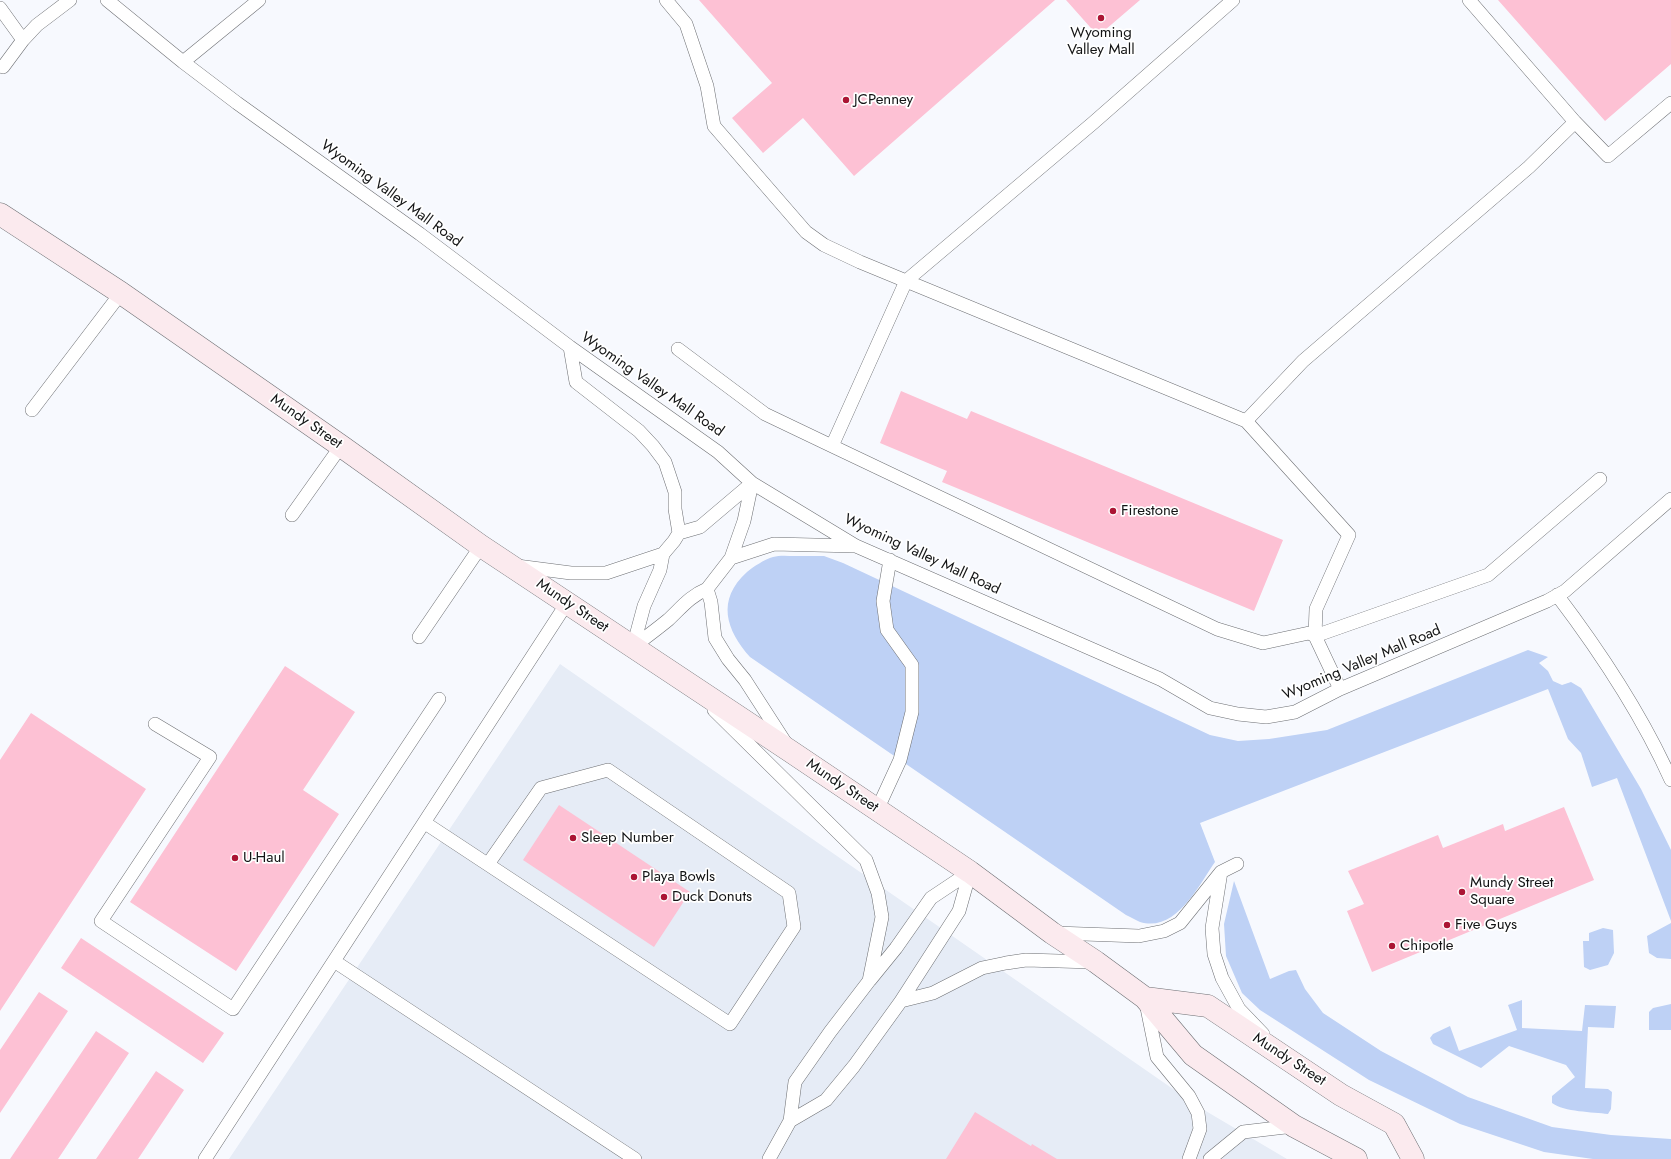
<!DOCTYPE html>
<style>
body{margin:0}
canvas{display:block;background:#f7f9fe}
</style>
<canvas width="1671" height="1159"></canvas>
<script>
const context = document.querySelector('canvas').getContext('2d');
context.lineJoin = 'round';
function fillPath(path, color) {
  context.fillStyle = color;
  context.fill(path, 'evenodd');
}
function stroke(path, color, width, dash) {
  context.strokeStyle = color;
  context.lineWidth = width;
  context.lineCap = dash ? 'butt' : 'round';
  context.setLineDash(dash || []);
  context.stroke(path);
}
function label(font, color, halo, rows, align = 'center') {
  context.font = font + ' Jost,sans-serif';
  context.lineWidth = 3.5;
  context.setLineDash([]);
  context.textBaseline = 'middle';
  context.strokeStyle = halo;
  context.fillStyle = color;
  for (const [text, x, y, turn = 0] of rows) {
    context.save();
    context.translate(x, y);
    context.rotate((+turn || 0) * Math.PI / 180);
    context.textAlign = isNaN(turn) ? turn : align;
    if (halo) context.strokeText(text, 0, 0);
    context.fillText(text, 0, 0);
    context.restore();
  }
}
fillPath(new Path2D(`
 M560,664L1199,1107L1287,1159H229Z`), '#e6ecf6');
fillPath(new Path2D(`
 M795,556H824L843,563L1210,735L1238,741L1269,739L1327,730L1528,650L1548,657L1539,663L1548,671L1553,681L1562,685L1571,682L1581,688L1641,789L1671,850V921L1617,778L1592,787L1581,753L1568,739L1548,689L1200,823L1215,862C1199,885 1176,933 1140,922C1135,920 1131,917 1126,915L750,657C726,630 716,600 747,572C753,567 765,559 773,557C780,555 788,556 795,556Z
 M1234,881L1270,979L1289,971L1296,970L1305,989L1323,1013L1381,1051L1468,1097L1552,1127L1611,1135L1671,1139V1159H1593L1544,1152L1460,1124L1369,1080L1260,1010L1242,993L1226,956L1224,924Z
 M1671,923V959L1657,958L1649,953L1647,936Z
 M1603,928L1613,930L1614,953L1608,965L1590,970L1584,967L1583,941H1589V933Z
 M1522,1000V1028L1582,1031L1585,1005L1616,1006L1614,1028L1588,1027L1585,1088L1608,1089L1612,1092L1611,1109L1608,1114C1593,1112 1564,1112 1552,1103V1096L1575,1077L1566,1065L1509,1046L1481,1068L1433,1044L1430,1038L1433,1034L1450,1026L1459,1051L1517,1030L1508,1005Z
 M1671,1004V1030H1649V1012L1653,1008Z`), '#bed1f5');
fillPath(new Path2D(`
 M699,0H1055L854,176L803,118L763,153L732,118L772,83Z
 M1066,0H1140L1098,36Z
 M1498,0H1671V64L1605,121Z
 M901,391L967,419L971,411L1283,540L1254,611L942,482L947,471L880,443Z
 M285,666L355,712L303,790L339,814L236,971L130,902Z
 M31,713L146,789L0,1011V760Z
 M559,805L690,892L654,947L523,860Z
 M1564,807L1594,880L1372,972L1347,911L1364,904L1348,871L1438,835L1443,848L1503,824L1505,831Z
 M81,938L224,1033L203,1063L61,968Z
 M39,992L68,1011L0,1113V1050Z
 M96,1031L129,1053L58,1159H10Z
 M156,1071L184,1090L138,1159H96Z
 M975,1112L1031,1146L1032,1144L1057,1159H946Z`), '#fdc1d4');
const service = new Path2D(`
 M107,0L183,62L237,103L420,234L570,347L718,452L752,483L856,546L1160,679L1210,708L1238,714L1266,717L1295,712L1340,689L1547,601L1565,591L1671,499
 M666,0L686,24L707,86L714,126L806,232L824,245L860,262L1246,421L1349,535L1316,609L1315,636L1340,689
 M1233,0L1093,123L906,281L832,446L1217,629L1263,643L1309,633L1315,636L1488,575L1600,479
 M0,8L23,40L3,67
 M23,40L37,25L70,0
 M183,62L259,0
 M1575,122L1608,156L1671,103
 M678,349L765,414L832,446
 M32,410L121,293
 M1246,421L1303,361L1529,167L1575,122L1469,0
 M292,515L341,446
 M679,533L700,527L752,483
 M731,558L744,521L752,483
 M517,566L571,573H606L663,554L674,541L679,533L675,509V492L665,462L653,446L639,431L576,382L570,347
 M1557,595C1601,653 1641,713 1671,780
 M419,637L481,546
 M633,647L644,606L660,570L663,554
 M633,647C645,638 657,629 668,620C681,608 690,596 707,589
 M714,710L866,860L878,893L882,917L869,981L830,1032L795,1082L790,1121L769,1159
 M155,724L210,757L101,921L233,1009L439,699
 M785,742L745,680L728,659L715,638L711,602L707,589L731,558L774,544L855,546
 M877,810L900,760L912,712V665L887,630L883,601L890,560
 M425,823L730,1024L794,927L789,893L608,770L541,788L488,864
 M1221,872L1212,928L1214,954L1222,978L1239,1009L1263,1034
 M1056,933L1139,936L1164,931L1180,923L1221,872L1237,864
 M334,961L635,1159
 M870,980L896,948L931,898L970,872
 M901,1001L959,911L970,872
 M1146,1003L1157,1057L1189,1096L1198,1113L1200,1129L1189,1159
 M790,1121L826,1100L854,1066L901,1001L933,993L982,968L1006,963L1026,960L1092,962
 M205,1159L567,603
 M1210,1159L1243,1132L1294,1126`);
const secondary = new Path2D(`
 M0,214L121,293L341,446L481,546L790,751L970,872L1052,933L1096,962L1145,998L1193,1055L1294,1126L1356,1159
 M1145,998L1208,1006L1341,1095L1394,1124L1413,1159`);
stroke(service, '#6d6f73', 14);
stroke(secondary, '#6d6f73', 23);
stroke(service, '#fff', 13);
stroke(secondary, '#fbeaee', 22);
for (const [x, y, r, color] of [
 [1101,18,4,"#ab1534"],
 [846,100,4,"#ab1534"],
 [1113,511,4,"#ab1534"],
 [573,838,4,"#ab1534"],
 [235,858,4,"#ab1534"],
 [634,877,4,"#ab1534"],
 [1462,892,4,"#ab1534"],
 [664,897,4,"#ab1534"],
 [1447,925,4,"#ab1534"],
 [1392,946,4,"#ab1534"]
]) {
  const dot = new Path2D();
  dot.arc(x, y, r, 0, 2 * Math.PI);
  context.fillStyle = color;
  context.fill(dot);
  stroke(dot, '#fff', 1.5);
}
label('15px', '#131415', '#fff', [
 ["Wyoming",1101,33,"center"],
 ["Valley Mall",1101,50,"center"],
 ["JCPenney",854,100],
 ["Firestone",1121,511],
 ["Sleep Number",581,838],
 ["U-Haul",243,858],
 ["Playa Bowls",642,877],
 ["Mundy Street",1470,883],
 ["Square",1470,900],
 ["Duck Donuts",672,897],
 ["Five Guys",1455,925],
 ["Chipotle",1400,946]
], 'left');
label('15px', '#131415', '#fff', [
 ["Wyoming Valley Mall Road",391,194,36],
 ["Wyoming Valley Mall Road",652,385,35],
 ["Mundy Street",306,422,35],
 ["Wyoming Valley Mall Road",922,555,25],
 ["Mundy Street",572,606,34],
 ["Wyoming Valley Mall Road",1362,663,-23],
 ["Mundy Street",842,786,34],
 ["Mundy Street",1289,1060,33]
]);
</script>
